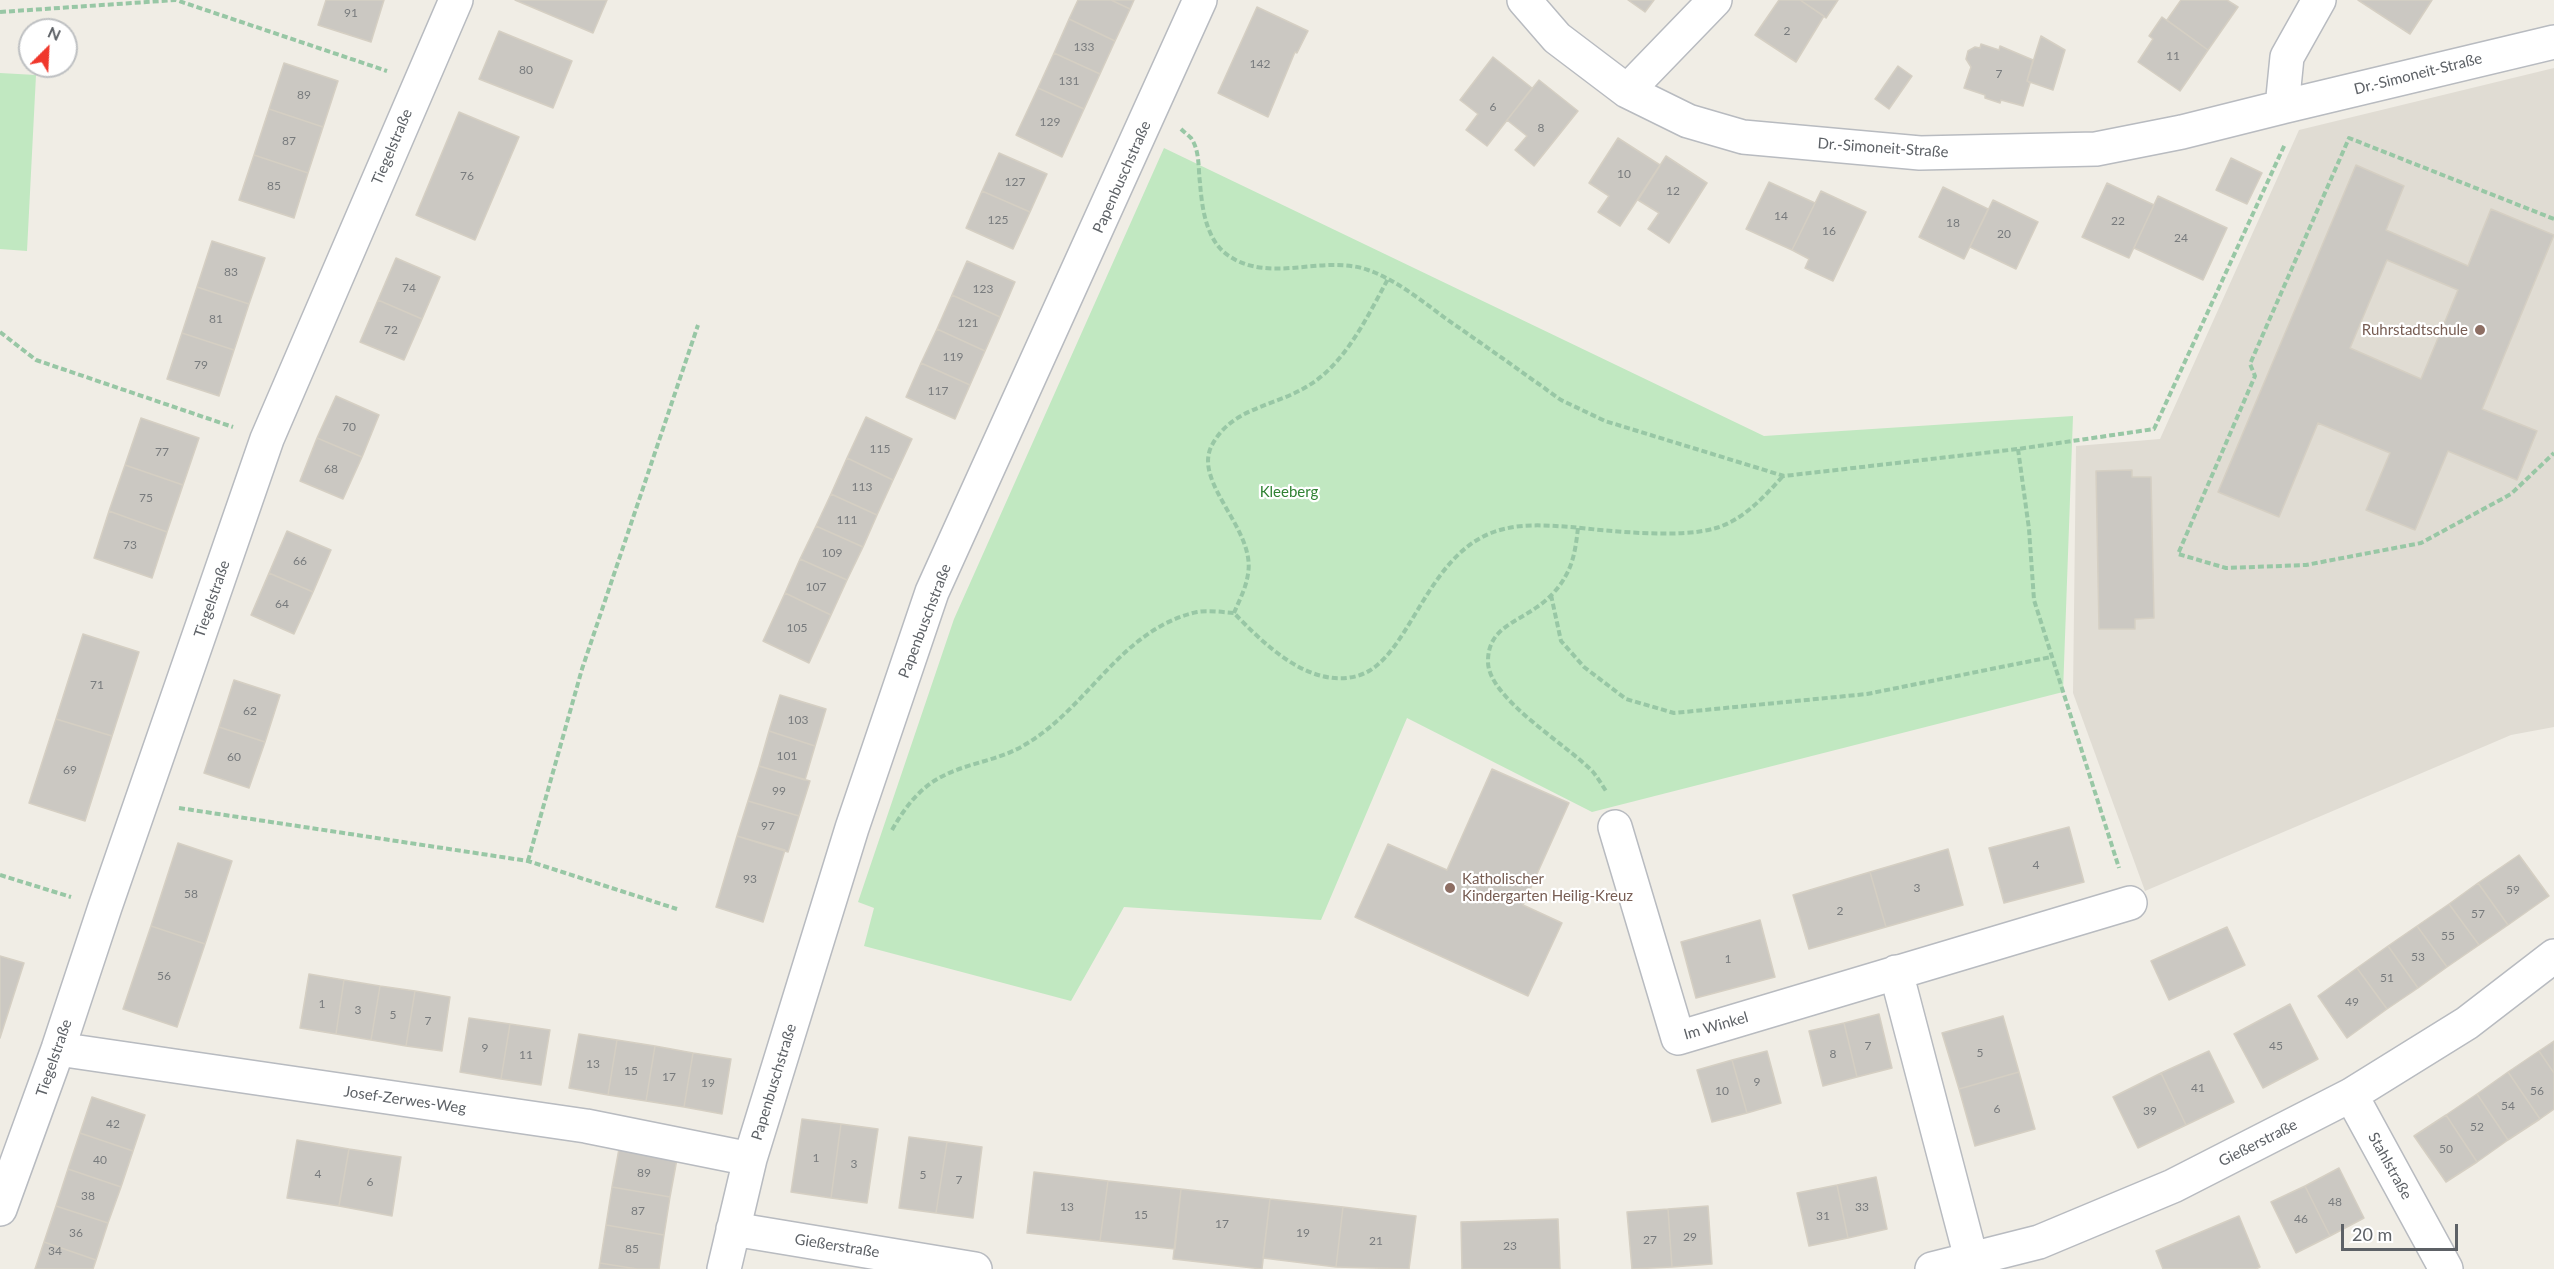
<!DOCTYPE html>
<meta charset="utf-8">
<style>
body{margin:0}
#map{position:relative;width:2554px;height:1269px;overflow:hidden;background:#f0ede5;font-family:Lato,sans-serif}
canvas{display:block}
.north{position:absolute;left:18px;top:18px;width:60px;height:60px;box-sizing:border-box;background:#fff;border:2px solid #bec0c2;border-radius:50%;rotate:24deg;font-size:16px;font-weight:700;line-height:24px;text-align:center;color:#5d6166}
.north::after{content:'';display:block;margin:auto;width:21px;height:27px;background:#f0372b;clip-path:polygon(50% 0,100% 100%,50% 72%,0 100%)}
.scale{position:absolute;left:2341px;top:1224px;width:117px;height:27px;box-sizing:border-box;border:3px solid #5d6166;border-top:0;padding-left:8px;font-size:18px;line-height:21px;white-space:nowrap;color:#5d6166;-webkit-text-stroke:4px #fff;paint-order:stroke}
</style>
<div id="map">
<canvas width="2554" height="1269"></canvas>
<div class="north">N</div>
<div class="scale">20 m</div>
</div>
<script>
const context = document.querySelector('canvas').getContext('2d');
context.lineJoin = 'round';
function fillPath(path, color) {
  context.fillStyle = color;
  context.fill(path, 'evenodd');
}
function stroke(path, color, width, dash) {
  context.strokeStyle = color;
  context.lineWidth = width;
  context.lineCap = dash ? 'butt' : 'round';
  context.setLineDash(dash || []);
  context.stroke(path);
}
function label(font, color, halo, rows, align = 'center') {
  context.font = font + ' Lato,sans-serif';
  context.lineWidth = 4.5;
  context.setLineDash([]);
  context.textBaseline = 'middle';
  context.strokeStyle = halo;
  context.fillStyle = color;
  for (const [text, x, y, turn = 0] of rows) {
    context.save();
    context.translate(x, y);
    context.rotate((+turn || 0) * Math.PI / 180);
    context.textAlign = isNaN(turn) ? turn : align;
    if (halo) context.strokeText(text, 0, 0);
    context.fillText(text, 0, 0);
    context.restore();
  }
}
fillPath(new Path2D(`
 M2554,68V727L2511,735L2145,891L2073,693L2076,446L2160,439L2299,130Z`), '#e0dcd3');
fillPath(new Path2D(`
 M0,73L36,75L27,251L0,249Z
 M1164,148L1764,436L2073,416L2063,692L1592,812L1407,718L1321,920L1124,907L1071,1001L864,946L874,908L858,902L954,619Z`), '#c1e8c1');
const building = new Path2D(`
 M326,0H384L371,42L318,25Z
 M515,0H607L593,33Z
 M1078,0H1111L1130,9L1115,41L1069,19Z
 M1111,0H1134L1130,9Z
 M1628,0H1654L1645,12Z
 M1779,0H1800L1824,16L1796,62L1755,35Z
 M1800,0H1838L1826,18Z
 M2181,0H2227L2238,7L2208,50L2167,20Z
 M2358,0H2432L2410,34Z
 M1257,7L1308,31L1297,53L1295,52L1268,117L1218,93Z
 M2162,17L2208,50L2180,91L2138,62L2153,39L2149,36Z
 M1069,19L1115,41L1100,74L1054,53Z
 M499,31L572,61L553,108L479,79Z
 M2041,36L2065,50L2053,90L2027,81Z
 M1981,44L1999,50L2000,46L2033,60L2027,81L2030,83L2023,106L2001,100L2000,103L1985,98V95L1964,88L1971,67L1966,59L1968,51L1975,47L1980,48Z
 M1054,53L1100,74L1084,109L1038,88Z
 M1493,57L1532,88L1487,146L1466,130L1478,114L1460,100Z
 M284,63L338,81L323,127L269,109Z
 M1898,66L1912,76L1889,109L1875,99Z
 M1539,80L1578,111L1534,166L1515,150L1527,136L1507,120Z
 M1038,88L1084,109L1062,157L1016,135Z
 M269,109L323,127L308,173L254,155Z
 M459,112L519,137L475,240L416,215Z
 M1618,138L1660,165L1620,226L1598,212L1609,196L1589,183Z
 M999,153L1047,174L1030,212L982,191Z
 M254,155L308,173L294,218L239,200Z
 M1666,156L1707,183L1669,243L1648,229L1659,213L1638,200Z
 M2231,158L2262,173L2247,204L2216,190Z
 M2356,165L2404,186L2386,230L2468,266L2491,209L2554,235L2482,409L2537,431L2517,480L2448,451L2415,530L2366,510L2390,453L2318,423L2279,517L2218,492ZM2387,260L2458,290L2421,379L2350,348Z
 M1769,182L1815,203L1792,250L1746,229Z
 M2107,183L2154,205L2129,258L2082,237Z
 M1943,187L1988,209L1964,259L1919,237Z
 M982,191L1030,212L1013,249L966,228Z
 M1821,191L1866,212L1833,281L1805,268L1809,259L1792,250Z
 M2158,196L2227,228L2203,280L2134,248Z
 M1993,200L2038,222L2016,269L1970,247Z
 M212,241L265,258L249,304L197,287Z
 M396,258L440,277L422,319L378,300Z
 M967,261L1015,282L1000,317L952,295Z
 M197,287L249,304L234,350L182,333Z
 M952,295L1000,317L985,351L937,329Z
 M378,300L422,319L404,360L360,342Z
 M937,329L985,351L970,385L921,363Z
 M182,333L234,350L219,396L167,379Z
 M921,363L970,385L955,419L906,397Z
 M336,396L379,415L362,457L317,438Z
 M866,417L912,439L893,480L847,458Z
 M141,418L199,438L183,485L125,465Z
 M317,438L362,457L343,499L300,481Z
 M847,458L893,480L877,515L831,494Z
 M125,465L183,485L167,532L109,511Z
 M2132,470V477H2151L2154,618L2135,619V629H2099L2096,471Z
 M831,494L877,515L863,547L816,526Z
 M109,511L167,532L152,578L94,558Z
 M816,526L863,547L847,580L800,559Z
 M287,531L331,550L313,592L269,573Z
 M800,559L847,580L831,615L785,593Z
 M269,573L313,592L294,634L251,615Z
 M785,593L831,615L809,663L763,641Z
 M83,634L139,652L112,736L56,719Z
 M234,680L280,695L265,742L219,727Z
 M780,695L826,709L815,746L769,731Z
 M56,719L112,736L85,821L29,803Z
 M219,727L265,742L249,788L204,773Z
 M769,731L815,746L805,780L759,766Z
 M759,766L810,781L799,816L748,801Z
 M1492,769L1569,803L1523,905L1562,923L1528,996L1355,917L1388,844L1447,870Z
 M748,801L799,816L788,852L737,836Z
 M2069,827L2084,882L2004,903L1989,848Z
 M737,836L785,850L763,922L716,907Z
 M178,843L232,861L205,944L151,926Z
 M1948,849L1963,905L1886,927L1870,872Z
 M2519,855L2549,896L2508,925L2478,883Z
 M1870,872L1886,927L1809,949L1793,895Z
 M2478,883L2508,925L2479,945L2449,904Z
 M2449,904L2479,945L2447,967L2417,926Z
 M1760,920L1775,977L1696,998L1681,942Z
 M151,926L205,944L177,1027L123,1009Z
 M2417,926L2447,967L2418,988L2388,946Z
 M2227,927L2245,965L2169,1000L2151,961Z
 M2388,946L2418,988L2387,1009L2357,968Z
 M0,956L24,963L0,1038Z
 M2357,968L2387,1009L2347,1038L2318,996Z
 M309,974L344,980L336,1034L300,1028Z
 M344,980L380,986L371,1040L336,1034Z
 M380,986L415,991L406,1046L371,1040Z
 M415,991L450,997L442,1051L406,1046Z
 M2290,1004L2318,1059L2263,1088L2234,1034Z
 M1879,1014L1892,1068L1857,1077L1844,1023Z
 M2003,1016L2019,1072L1959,1089L1942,1033Z
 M469,1018L510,1024L501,1079L460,1072Z
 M1844,1023L1857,1077L1823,1086L1809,1031Z
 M510,1024L550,1030L541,1085L501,1079Z
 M579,1034L617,1040L608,1095L569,1088Z
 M617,1040L655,1046L646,1101L608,1095Z
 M2554,1041V1073L2539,1051Z
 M655,1046L693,1053L684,1107L646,1101Z
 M1767,1051L1781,1103L1747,1113L1732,1060Z
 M2209,1051L2234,1102L2186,1125L2161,1073Z
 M2539,1051L2554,1073V1109L2540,1119L2508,1072Z
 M693,1053L731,1059L722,1114L684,1107Z
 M1732,1060L1747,1113L1712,1122L1697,1070Z
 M2019,1072L2035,1129L1975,1146L1959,1089Z
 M2508,1072L2540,1119L2508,1140L2477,1094Z
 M2161,1073L2186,1125L2138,1148L2113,1097Z
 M2477,1094L2508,1140L2477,1162L2446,1115Z
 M92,1097L145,1115L133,1151L80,1133Z
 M2446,1115L2477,1162L2446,1182L2414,1136Z
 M802,1119L841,1124L831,1198L791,1192Z
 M841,1124L878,1129L867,1203L831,1198Z
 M80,1133L133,1151L121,1187L68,1169Z
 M909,1137L947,1142L936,1213L899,1208Z
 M297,1140L349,1149L339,1206L287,1198Z
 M947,1142L982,1147L973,1218L936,1213Z
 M349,1149L401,1157L392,1216L339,1206Z
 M619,1149L677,1159L670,1197L612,1187Z
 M2339,1168L2364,1218L2330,1236L2305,1186Z
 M68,1169L121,1187L108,1223L56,1206Z
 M1034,1172L1108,1181L1100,1241L1027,1233Z
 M1876,1177L1887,1229L1848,1238L1837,1185Z
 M1108,1181L1181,1189L1175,1249L1100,1241Z
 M1837,1185L1848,1238L1809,1246L1797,1193Z
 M2305,1186L2330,1236L2296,1253L2271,1202Z
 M612,1187L670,1197L664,1235L606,1225Z
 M1181,1189L1270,1199L1262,1269L1173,1259Z
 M1270,1199L1343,1207L1336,1267L1263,1258Z
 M56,1206L108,1223L96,1260L44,1242Z
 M1708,1206L1712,1264L1672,1267L1668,1209Z
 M1343,1207L1416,1216L1409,1269L1336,1267Z
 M1668,1209L1672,1267L1632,1269L1627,1212Z
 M2239,1216L2260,1267L2256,1269H2163L2156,1251Z
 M1558,1219L1560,1269H1462L1461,1222Z
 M606,1225L664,1235L659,1269H637L600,1263Z
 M44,1242L96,1260L93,1269H35Z
 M600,1263L637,1269H599Z`);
fillPath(building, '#cbc8c2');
stroke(building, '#d5cfc3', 1.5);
const minor = new Path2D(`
 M1524,0L1557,38L1627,91L1688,121L1743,137L1920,153L2096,149L2182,132L2282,107L2287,57L2319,0
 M1627,91L1715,0
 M2282,107L2554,42
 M1615,827L1678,1038L2130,903
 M1896,972L1971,1258
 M58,1049L586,1126L750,1159
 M2351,1095L2446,1269
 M0,1209L58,1049L105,907L267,439L456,0
 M733,1229L975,1269
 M724,1269L750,1159L852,828L932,592L1200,0
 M1932,1269L2039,1242L2173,1186L2351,1095L2467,1023L2554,956`);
stroke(minor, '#b8bbc0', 36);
stroke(new Path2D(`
 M0,12L176,0L387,71
 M1181,129C1184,132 1188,135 1191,138C1200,151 1198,168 1200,183C1202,208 1206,241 1229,256C1271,284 1323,254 1368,270C1396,280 1421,300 1445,318C1484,345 1522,372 1561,400L1605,421L1784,476L2018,449L2154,429L2285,144
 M2554,219L2349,138L2250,364L2255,376L2178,554L2226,568L2306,565L2421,543L2511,494L2554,453
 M0,332L36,360L233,427
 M2018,449L2029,529L2034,600L2119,868
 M1578,528C1576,545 1574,562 1565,577C1559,588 1548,600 1537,607C1515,623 1488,629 1488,661C1487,698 1568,745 1593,772C1598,778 1602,785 1606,791
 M1551,595L1561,641L1584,667L1626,699L1674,713L1867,694L2051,657
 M1234,613C1239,601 1246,588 1248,574C1256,530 1194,484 1211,447C1230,408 1273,407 1306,387C1345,365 1367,317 1388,279
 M179,808L528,861L677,909
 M892,830C905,807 921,786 945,775C971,762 1001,760 1026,744C1089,707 1121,629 1197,612C1208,610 1222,612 1234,613C1264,644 1309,689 1357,676C1409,662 1423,560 1491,533C1517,523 1543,525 1571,527C1610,531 1680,539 1716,528C1743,520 1764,497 1783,476
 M528,861L582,669L698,325
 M0,875L71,897`), '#98c7a5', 4, [6, 3]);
stroke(minor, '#fff', 33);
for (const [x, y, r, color] of [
 [2480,330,6,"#8d6e63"],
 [1450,888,6,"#8d6e63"]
]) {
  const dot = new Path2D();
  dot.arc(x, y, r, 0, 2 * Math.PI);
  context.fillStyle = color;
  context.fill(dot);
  stroke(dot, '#fff', 2);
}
label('12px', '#787b7d', null, [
 ["91",351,13],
 ["2",1787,31],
 ["133",1084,47],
 ["11",2173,56],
 ["142",1260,64],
 ["80",526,70],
 ["7",1999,74],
 ["131",1069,81],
 ["89",304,95],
 ["6",1493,107],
 ["129",1050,122],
 ["8",1541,128],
 ["87",289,141],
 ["10",1624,174],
 ["76",467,176],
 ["127",1015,182],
 ["85",274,186],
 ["12",1673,191],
 ["14",1781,216],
 ["125",998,220],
 ["22",2118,221],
 ["18",1953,223],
 ["16",1829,231],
 ["20",2004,234],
 ["24",2181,238],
 ["83",231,272],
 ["74",409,288],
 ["123",983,289],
 ["81",216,319],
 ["121",968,323],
 ["72",391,330],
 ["119",953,357],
 ["79",201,365],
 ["117",938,391],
 ["70",349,427],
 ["115",880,449],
 ["77",162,452],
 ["68",331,469],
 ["113",862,487],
 ["75",146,498],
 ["111",847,520],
 ["73",130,545],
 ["109",832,553],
 ["66",300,561],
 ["107",816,587],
 ["64",282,604],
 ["105",797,628],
 ["71",97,685],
 ["62",250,711],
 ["103",798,720],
 ["101",787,756],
 ["60",234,757],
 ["69",70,770],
 ["99",779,791],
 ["97",768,826],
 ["4",2036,865],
 ["93",750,879],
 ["3",1917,888],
 ["59",2513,890],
 ["58",191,894],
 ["2",1840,911],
 ["57",2478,914],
 ["55",2448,936],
 ["53",2418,957],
 ["1",1728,959],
 ["56",164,976],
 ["51",2387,978],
 ["49",2352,1002],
 ["1",322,1004],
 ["3",358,1010],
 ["5",393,1015],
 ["7",428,1021],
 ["7",1868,1046],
 ["45",2276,1046],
 ["9",485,1048],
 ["5",1980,1053],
 ["8",1833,1054],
 ["11",526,1055],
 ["13",593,1064],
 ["15",631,1071],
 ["17",669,1077],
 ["9",1757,1082],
 ["19",708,1083],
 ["41",2198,1088],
 ["10",1722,1091],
 ["56",2537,1091],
 ["54",2508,1106],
 ["6",1997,1109],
 ["39",2150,1111],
 ["42",113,1124],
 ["52",2477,1127],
 ["50",2446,1149],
 ["1",816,1158],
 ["40",100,1160],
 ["3",854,1164],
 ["89",644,1173],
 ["4",318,1174],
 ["5",923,1175],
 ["7",959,1180],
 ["6",370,1182],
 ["38",88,1196],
 ["48",2335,1202],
 ["13",1067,1207],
 ["33",1862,1207],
 ["87",638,1211],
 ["15",1141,1215],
 ["31",1823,1216],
 ["46",2301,1219],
 ["17",1222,1224],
 ["36",76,1233],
 ["19",1303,1233],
 ["29",1690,1237],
 ["27",1650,1240],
 ["21",1376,1241],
 ["23",1510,1246],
 ["85",632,1249],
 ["34",55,1251]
]);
label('15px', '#5d6166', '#fff', [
 ["Dr.-Simoneit-Straße",2418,74,-14],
 ["Tiegelstraße",392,147,-67],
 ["Dr.-Simoneit-Straße",1883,148,4],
 ["Papenbuschstraße",1122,177,-66],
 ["Tiegelstraße",212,599,-71],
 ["Papenbuschstraße",925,621,-69],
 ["Im Winkel",1716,1026,-16],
 ["Tiegelstraße",54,1058,-71],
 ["Papenbuschstraße",774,1082,-73],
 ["Josef-Zerwes-Weg",405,1100,8],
 ["Gießerstraße",2258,1143,-27],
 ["Stahlstraße",2390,1166,61],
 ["Gießerstraße",837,1246,9]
]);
label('15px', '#785e54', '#fff', [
 ["Ruhrstadtschule",2468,330],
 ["Katholischer",1462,879,"left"],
 ["Kindergarten Heilig-Kreuz",1462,896,"left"]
], 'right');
label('15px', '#308233', '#fff', [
 ["Kleeberg",1289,492]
]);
</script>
